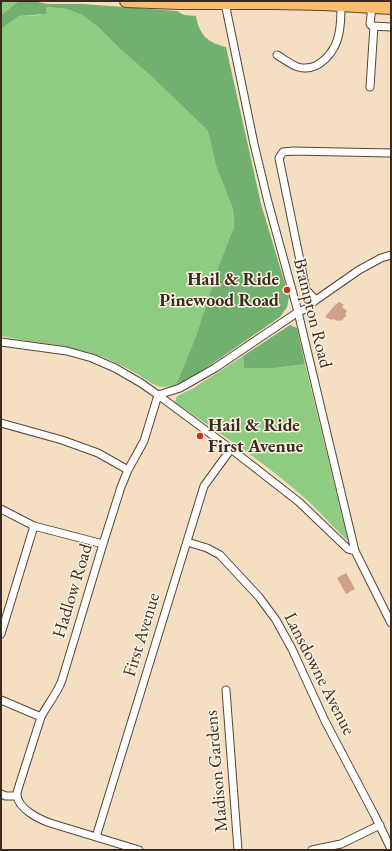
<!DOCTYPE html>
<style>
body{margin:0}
#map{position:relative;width:392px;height:851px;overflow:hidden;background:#f4dfc2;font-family:"EB Garamond",serif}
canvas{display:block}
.frame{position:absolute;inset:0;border:2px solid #3b2a1e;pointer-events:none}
</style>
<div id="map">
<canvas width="392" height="851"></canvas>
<div class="frame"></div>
</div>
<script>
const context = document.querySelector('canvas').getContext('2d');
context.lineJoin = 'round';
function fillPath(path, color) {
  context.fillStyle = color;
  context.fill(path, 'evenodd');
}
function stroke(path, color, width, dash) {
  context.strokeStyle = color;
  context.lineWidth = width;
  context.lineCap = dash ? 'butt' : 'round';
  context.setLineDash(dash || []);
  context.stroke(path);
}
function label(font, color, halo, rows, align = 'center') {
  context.font = font + ' "EB Garamond",serif';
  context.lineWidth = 3;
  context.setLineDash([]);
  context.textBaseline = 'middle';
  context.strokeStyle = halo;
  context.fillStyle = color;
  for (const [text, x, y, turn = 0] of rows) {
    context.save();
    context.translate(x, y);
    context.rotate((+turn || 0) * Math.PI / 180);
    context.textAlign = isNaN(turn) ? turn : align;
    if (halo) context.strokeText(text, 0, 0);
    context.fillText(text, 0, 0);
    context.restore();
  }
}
fillPath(new Path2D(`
 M1,1H19L1,15Z
 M47,7L67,9L82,15L98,27L119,48L151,76L207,130L209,135L216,166L233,209L234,227L217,270L212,288L196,336L176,385C170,386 163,388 157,386C152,384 144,378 139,375C125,367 110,359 94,354C65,344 32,343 1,336V29L19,16L41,15L47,10Z
 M243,356L244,368H275L305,364L348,541C334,528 321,513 307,500C267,464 219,433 175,402L177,396L192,389Z`), '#8ecc82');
fillPath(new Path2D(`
 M19,1H32L48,4H83L177,11L184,15L196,16C199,35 208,43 226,47L261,204L289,297L287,307L280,317L197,374L176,385L196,336L212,288L217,270L234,227L233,209L216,166L209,135L207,130L151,76L119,48L98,27L82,15L67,9L47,7L46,14L19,16L1,29V15Z
 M290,325L297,328L305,364L275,368H244L243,356Z`), '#72b070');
fillPath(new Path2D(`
 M339,302L344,305L342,307L347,311L345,314L347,315L341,321L339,320L338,321L333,319L332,320L325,317L334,306Z
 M346,573L355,589L346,594L337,578Z`), '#d29f89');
const minor = new Path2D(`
 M225,3L254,144L268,202L298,312L355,551L391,623
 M372,6L370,24L372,26L391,27
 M277,55C284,59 291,65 298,67C319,73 336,51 339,33C341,24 341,14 341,5
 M370,87L374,26
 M316,300L306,290L279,158L283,152L293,151L391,153
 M1,342L67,351L92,358L115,368L141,383L158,395L231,449L299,502L348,549L355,551
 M158,395L180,388L215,368L298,312L306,309L316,300L359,270L381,258L391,255
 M1,423L62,440L98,453L128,470
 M1,509L34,526L103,544
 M187,542L207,548L220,555L259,597L276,620L292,649L325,721L374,814L391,849
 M1,634L34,526
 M226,690L238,850
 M1,700L41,717
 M1,794L6,796H17
 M96,837L204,486L231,449
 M139,850L50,823C39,819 18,809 17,795C17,792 18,789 19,786L41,717C47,705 57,694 62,680L103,544L121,487L128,470L144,441L158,395
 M312,850L341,844L380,825`);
const primary = new Path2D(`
 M126,1L179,3H274L323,4L391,8`);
stroke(minor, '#574537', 9);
stroke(primary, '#574537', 14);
stroke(minor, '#fff', 7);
stroke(primary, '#f9be6d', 12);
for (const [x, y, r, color] of [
 [287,290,4,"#c8321e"],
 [200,436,4,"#c8321e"]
]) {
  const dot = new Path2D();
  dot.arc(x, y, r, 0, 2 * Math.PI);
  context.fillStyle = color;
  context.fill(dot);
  stroke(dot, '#fcf5e5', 1.5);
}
label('bold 18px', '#3b2a1e', '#fcf5e5', [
 ["Hail & Ride",279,280],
 ["Pinewood Road",279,301],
 ["Hail & Ride",208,426,"left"],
 ["First Avenue",208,447,"left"]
], 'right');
label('18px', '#3b2a1e', '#fcf5e5', [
 ["Brampton Road",312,313,76],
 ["Hadlow Road",73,591,-73],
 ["First Avenue",142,635,-73],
 ["Lansdowne Avenue",319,674,63],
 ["Madison Gardens",217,771,-95]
]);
</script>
